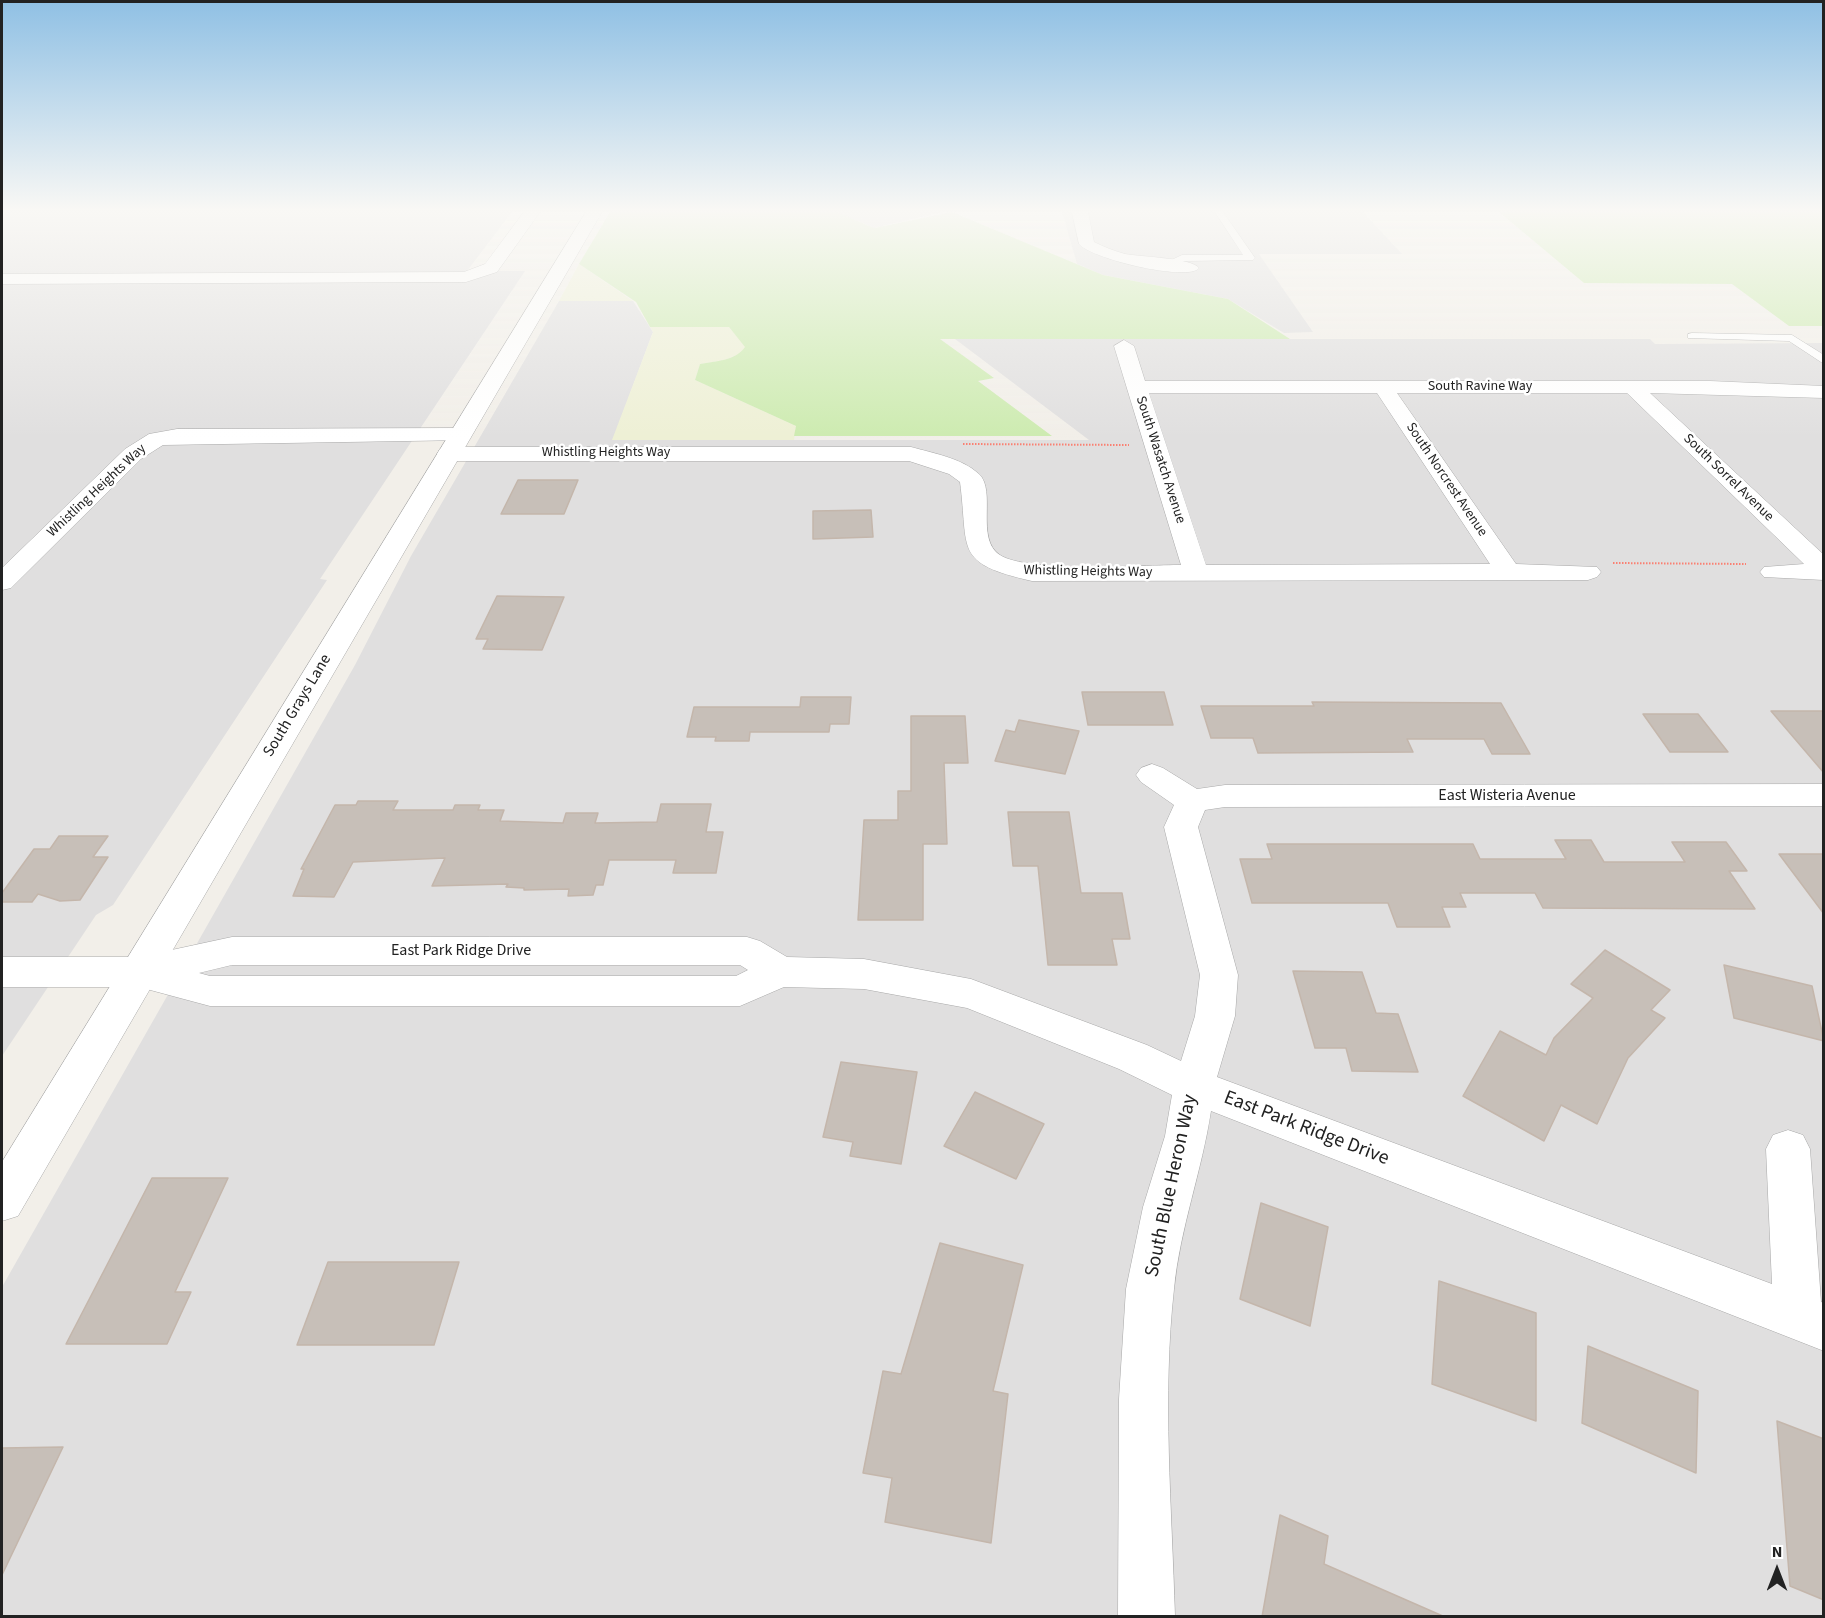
<!DOCTYPE html>
<style>
body{margin:0}
#map{position:relative;width:1825px;height:1618px;overflow:hidden;background:#f2efe9;font-family:"Source Sans 3",sans-serif}
canvas{display:block}
.frame{position:absolute;inset:0;border:3px solid #222;pointer-events:none}
.north{position:absolute;left:1747px;top:1540px;width:60px;height:60px;-webkit-text-stroke:4px #fff;paint-order:stroke;rotate:0deg;font-size:16px;font-weight:700;line-height:24px;text-align:center;color:#222}
.north::after{content:'';display:block;margin:auto;width:21px;height:27px;background:#222;clip-path:polygon(50% 0,100% 100%,50% 72%,0 100%)}
</style>
<div id="map">
<canvas width="1825" height="1618"></canvas>
<div class="frame"></div>
<div class="north">N</div>
</div>
<script>
const context = document.querySelector('canvas').getContext('2d');
context.lineJoin = 'round';
function fillPath(path, color) {
  context.fillStyle = color;
  context.fill(path, 'evenodd');
}
function stroke(path, color, width, dash) {
  context.strokeStyle = color;
  context.lineWidth = width;
  context.lineCap = dash ? 'butt' : 'round';
  context.setLineDash(dash || []);
  context.stroke(path);
}
function label(font, color, halo, rows, align = 'center') {
  context.font = font + ' "Source Sans 3",sans-serif';
  context.lineWidth = 5;
  context.setLineDash([]);
  context.textBaseline = 'middle';
  context.strokeStyle = halo;
  context.fillStyle = color;
  for (const [text, x, y, turn = 0] of rows) {
    context.save();
    context.translate(x, y);
    context.rotate((+turn || 0) * Math.PI / 180);
    context.textAlign = isNaN(turn) ? turn : align;
    if (halo) context.strokeText(text, 0, 0);
    context.fillText(text, 0, 0);
    context.restore();
  }
}
fillPath(new Path2D(`
 M2,212H512L467,271H525L320,579L327,580L113,905L96,915L2,1056Z
 M837,212H942L874,228Z
 M1062,212H1363L1402,254H1259L1313,332L1284,333L1228,299L1103,275L1077,264Z
 M559,301H633L653,332L613,440H1089L955,339H1650L1655,344L1823,343V1616H2V1287L355,665L411,556Z`), '#e0dfdf');
fillPath(new Path2D(`
 M579,264L633,301H559Z
 M650,327H729L746,347L741,353L725,360L700,364L695,380L796,426L794,440H612L653,332Z`), '#eef0d5');
fillPath(new Path2D(`
 M610,212H837L874,228L952,212L1103,275L1228,299L1290,339H940L994,378L978,381L1052,436H794L796,426L695,380L700,364C716,361 735,361 745,347L729,327H650L636,302L579,264Z
 M1499,212H1823V326H1789L1732,284L1584,283Z`), '#cdebb0');
const building = new Path2D(`
 M518,480H578L564,514H501Z
 M871,510L873,537L813,539V511Z
 M497,596L564,597L542,650L483,649L488,639H476Z
 M1082,692H1164L1173,725H1088Z
 M801,697H851L849,724H830L829,732H750L749,741H715L716,737H687L694,707H800Z
 M1312,702L1501,703L1530,754H1492L1484,739H1407L1413,752L1258,753L1253,738H1211L1201,706H1314Z
 M1771,711H1824V773Z
 M1643,714H1698L1728,752H1670Z
 M911,716H965L968,763H944L947,844H923V920H858L864,820H898V791H911Z
 M1019,720L1079,731L1065,774L995,761L1006,730L1015,732Z
 M358,801H398L393,810H453L455,805H480L478,810H504L500,821L563,823L566,813H598L595,823L657,822L661,804H711L706,832H723L716,873H673L676,860H609L603,885H596L593,895L568,896L569,889L524,890V888L506,887L508,884L432,886L445,858L353,862L334,897L293,896L304,869H301L335,805H356Z
 M1008,812H1069L1081,893H1122L1130,939H1112L1117,965H1048L1038,866H1013Z
 M59,836H108L93,857H108L80,900L60,901L38,894L32,902H2V893L34,849H50Z
 M1555,840H1591L1604,862H1685L1672,842H1726L1747,871H1729L1755,909L1543,908L1535,893H1460L1466,907H1442L1450,927H1397L1388,903H1252L1240,859H1272L1267,844H1473L1480,859H1566Z
 M1779,854H1824V914Z
 M1605,950L1670,990L1651,1010L1665,1018L1628,1058L1597,1124L1561,1105L1544,1141L1463,1096L1500,1031L1546,1055L1554,1038L1593,998L1571,984Z
 M1724,965L1812,986L1824,1041L1734,1018Z
 M1293,971L1362,972L1376,1013L1398,1014L1418,1072L1352,1071L1346,1048H1315Z
 M841,1062L917,1072L901,1164L850,1156L853,1142L823,1137Z
 M975,1092L1044,1124L1016,1179L944,1146Z
 M152,1178H228L175,1292H191L167,1344H66Z
 M1261,1203L1328,1227L1310,1326L1240,1299Z
 M940,1243L1023,1265L993,1391L1008,1394L991,1543L885,1522L892,1478L863,1473L883,1371L901,1374Z
 M328,1262H459L434,1345H297Z
 M1439,1281L1536,1313V1421L1432,1384Z
 M1588,1346L1698,1391L1696,1473L1582,1423Z
 M1777,1421L1824,1439V1600L1790,1586Z
 M63,1447L2,1575V1448Z
 M1280,1515L1328,1536L1324,1564L1445,1617H1262Z`);
fillPath(building, '#c7bfb8');
stroke(building, '#c4b6ab', 1.5);
const service = new Path2D(`
 M1215,212H1223L1255,258L1253,260L1184,261L1171,267H1165V263L1182,255H1243Z
 M1692,333L1792,335L1824,355V364L1789,341L1688,338V334Z`);
const minor = new Path2D(`
 M524,212H540L497,272L466,282L2,284V274L464,272L485,264Z
 M1072,212H1088L1094,242C1104,247 1114,251 1125,254C1141,257 1192,258 1199,268C1189,282 1091,259 1079,244Z
 M1124,340L1134,346L1145,381H1710L1824,386V398L1650,393L1824,555V580L1764,577L1760,572L1764,567L1804,564L1627,393H1397L1516,564L1597,567L1601,572L1597,577L1588,580L1032,581C953,563 969,551 960,482L949,474L909,461H448L440,459L437,454L440,449L448,447H911C932,453 962,458 979,474C997,491 975,539 1000,555C1027,573 1143,565 1181,565L1114,346ZM1149,393H1377L1490,564L1206,565Z
 M460,428L468,430L471,435L468,440L163,445L141,459L11,588L2,590V568L125,449L149,434L177,429Z
 M1152,764L1163,768L1197,789L1225,785L1824,784V806L1225,807L1205,810L1198,827L1238,975L1235,1016L1217,1077L1772,1284L1766,1149L1773,1135L1788,1130L1803,1135L1810,1149L1821,1302L1824,1303V1351L1211,1111C1202,1171 1180,1228 1174,1289C1162,1396 1172,1508 1175,1616H1118L1119,1399L1126,1289L1143,1207L1165,1136L1172,1095L1119,1069L967,1008L864,989L784,987L740,1006H210L139,987H2V957H139L232,937H747L760,941L787,957L864,959L971,979L1147,1045L1181,1061L1195,1016L1200,975L1164,827L1174,805L1141,782L1136,775L1141,768ZM232,965H740L748,970L736,976H210L199,973Z`);
const tertiary = new Path2D(`
 M586,212H602L18,1216L2,1221V1162Z`);
stroke(service, '#a9a9a9', 1);
stroke(minor, '#a9a9a9', 1);
stroke(tertiary, '#a9a9a9', 1);
stroke(new Path2D(`
 M963,444L1129,445
 M1613,563L1746,564`), '#fa8072', 2, [1.5, 1.5]);
fillPath(service, '#fff');
fillPath(minor, '#fff');
fillPath(tertiary, '#fff');
const sky = context.createLinearGradient(0, 0, 0, 438);
sky.addColorStop(0, '#8fc0e4');
sky.addColorStop(0.48, '#f9f8f5');
sky.addColorStop(1, '#f9f8f500');
context.fillStyle = sky;
context.fillRect(0, 0, 1825, 438);
label('14px', '#222', '#fff', [
 ["South Ravine Way",1480,387],
 ["Whistling Heights Way",606,453],
 ["South Wasatch Avenue",1160,460,72],
 ["South Sorrel Avenue",1728,478,44],
 ["South Norcrest Avenue",1446,480,56],
 ["Whistling Heights Way",97,491,-43],
 ["Whistling Heights Way",1088,572,1]
]);
label('16px', '#222', '#fff', [
 ["South Grays Lane",298,706,-59],
 ["East Wisteria Avenue",1507,796],
 ["East Park Ridge Drive",461,951]
]);
label('20px', '#222', '#fff', [
 ["East Park Ridge Drive",1306,1129,21],
 ["South Blue Heron Way",1172,1186,-78]
]);
</script>
